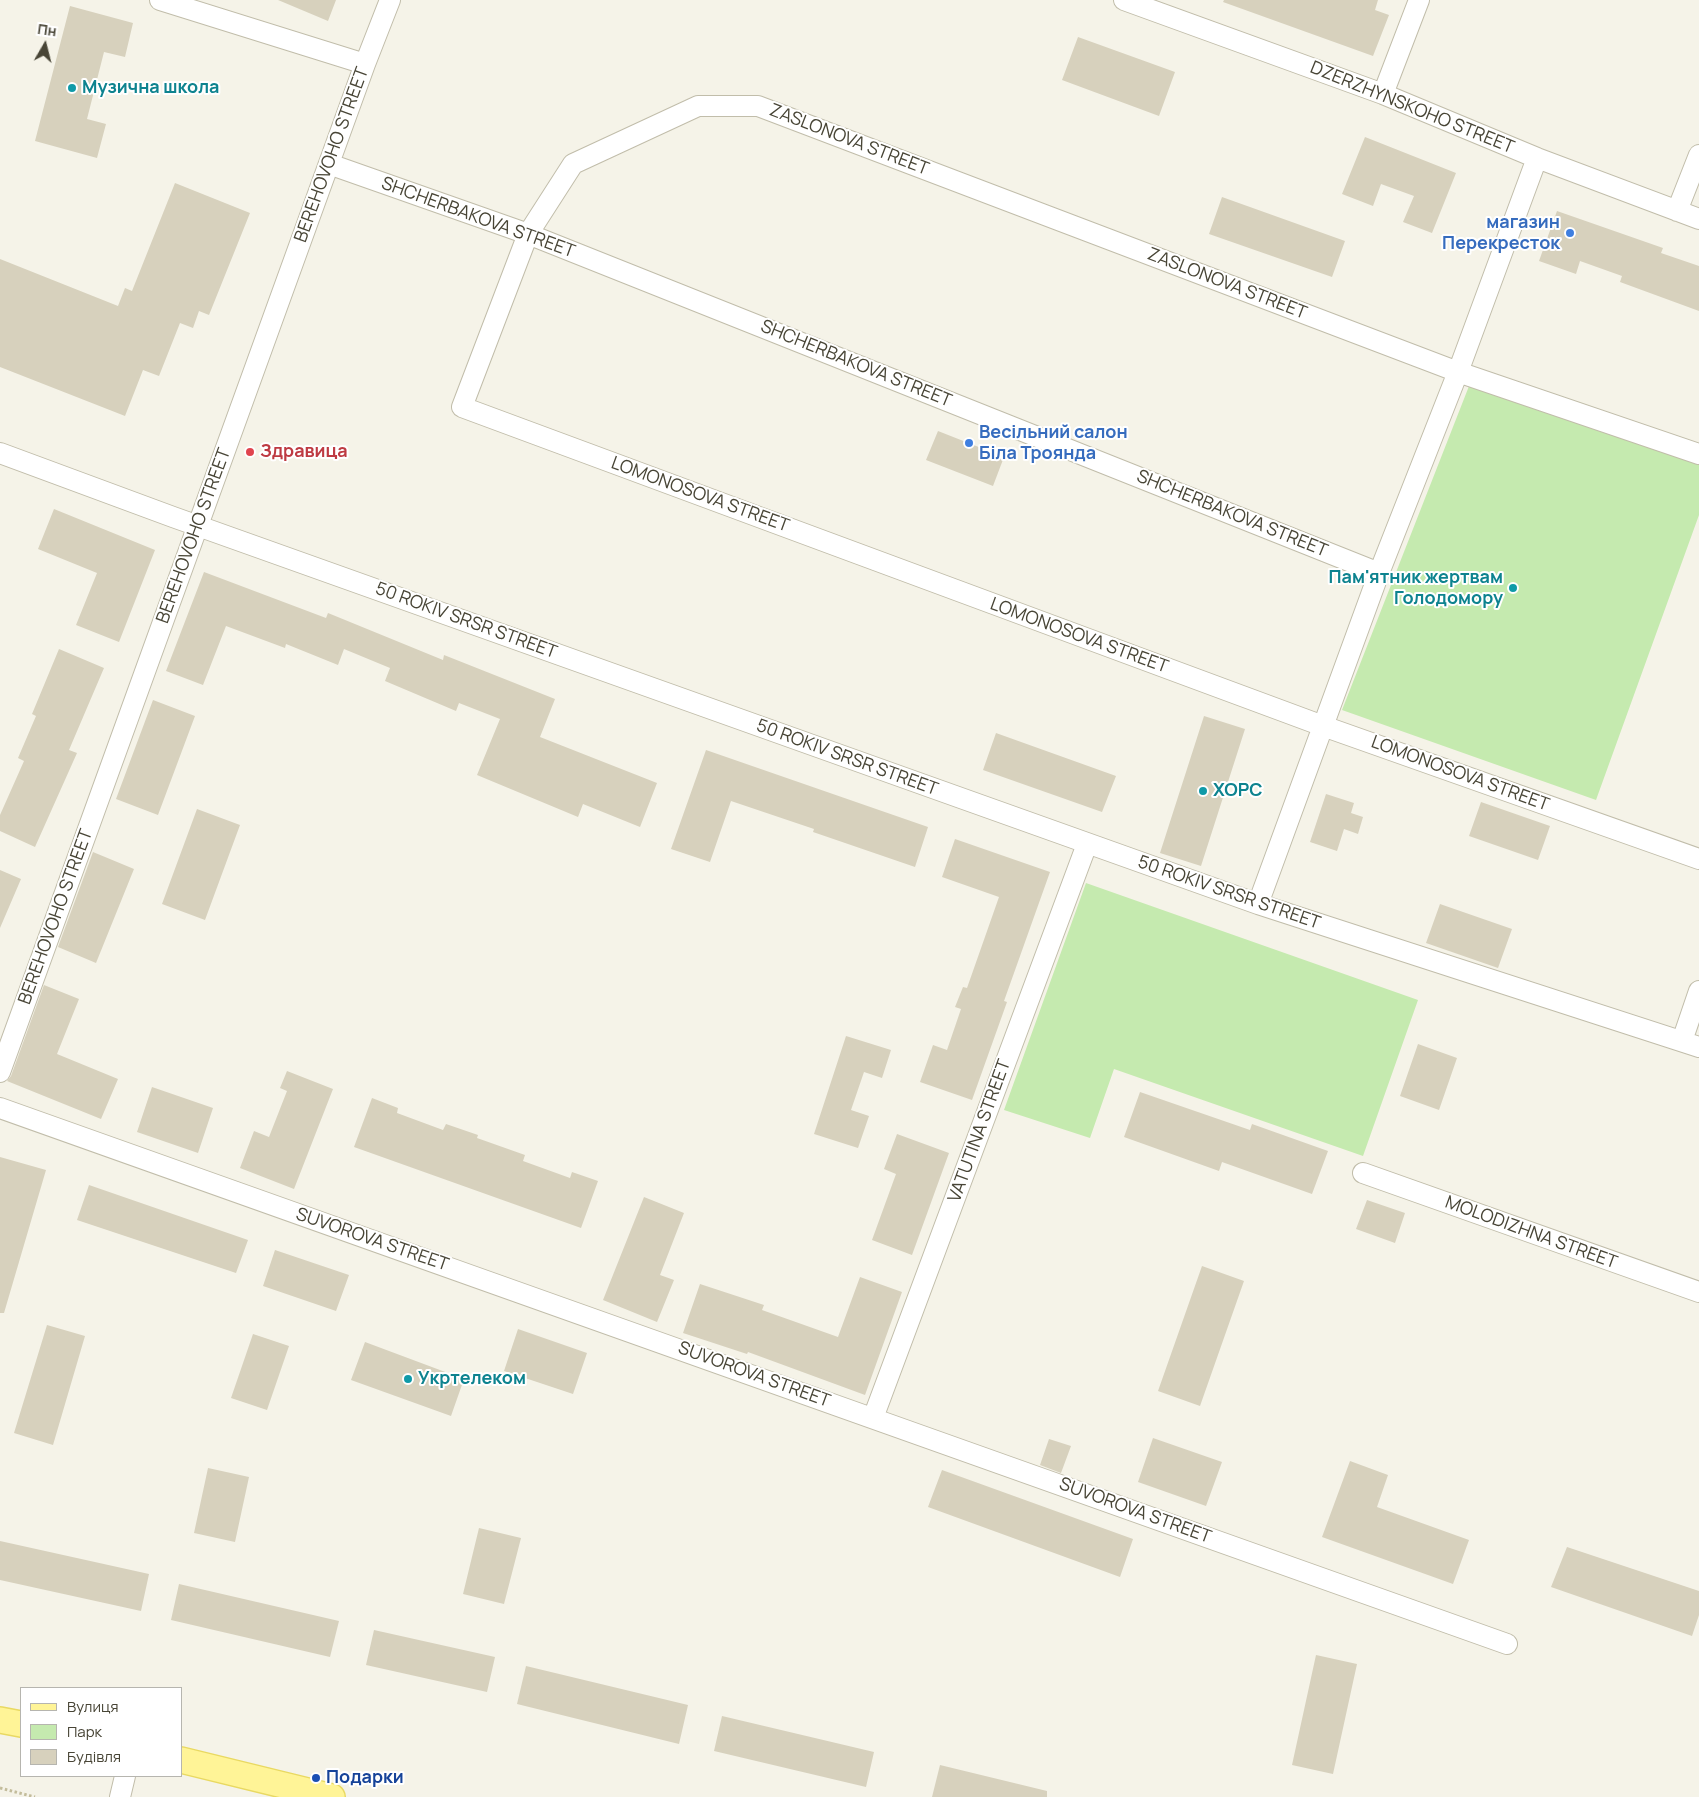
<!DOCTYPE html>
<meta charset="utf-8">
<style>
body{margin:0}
#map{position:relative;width:1699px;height:1797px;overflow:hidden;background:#f5f3e8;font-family:Manrope,sans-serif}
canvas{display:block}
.legend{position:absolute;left:20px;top:1687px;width:162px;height:90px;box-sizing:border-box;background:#fff;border:1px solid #b6b5af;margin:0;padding:6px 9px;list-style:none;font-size:15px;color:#484536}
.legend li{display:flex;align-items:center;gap:10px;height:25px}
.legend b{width:25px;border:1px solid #b6b5af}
.north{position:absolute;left:20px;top:20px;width:50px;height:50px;-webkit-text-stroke:4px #fff;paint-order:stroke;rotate:8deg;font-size:14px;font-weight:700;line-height:20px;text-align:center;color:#484536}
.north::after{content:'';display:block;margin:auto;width:18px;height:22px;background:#484536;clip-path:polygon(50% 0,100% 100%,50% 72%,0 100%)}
</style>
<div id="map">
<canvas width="1699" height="1797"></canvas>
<ul class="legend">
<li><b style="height:6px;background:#fff497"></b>Вулиця</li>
<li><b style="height:14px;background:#c5eaaf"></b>Парк</li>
<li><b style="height:14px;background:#d7d1bd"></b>Будівля</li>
</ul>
<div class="north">Пн</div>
</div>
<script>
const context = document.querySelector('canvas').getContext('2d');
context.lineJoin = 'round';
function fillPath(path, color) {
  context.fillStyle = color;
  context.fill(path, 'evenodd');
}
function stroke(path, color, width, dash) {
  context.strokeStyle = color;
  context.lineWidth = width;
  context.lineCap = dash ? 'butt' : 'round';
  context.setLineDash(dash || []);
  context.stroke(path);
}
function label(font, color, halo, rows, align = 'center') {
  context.font = font + ' Manrope,sans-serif';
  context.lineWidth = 4;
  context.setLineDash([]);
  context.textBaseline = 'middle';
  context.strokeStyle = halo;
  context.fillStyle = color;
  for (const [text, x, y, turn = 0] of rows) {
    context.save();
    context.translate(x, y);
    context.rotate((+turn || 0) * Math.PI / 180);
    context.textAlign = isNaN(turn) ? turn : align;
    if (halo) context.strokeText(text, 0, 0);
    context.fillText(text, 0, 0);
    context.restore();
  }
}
fillPath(new Path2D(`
 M1471,381L1699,460V515L1596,800L1342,710Z
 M1086,883L1418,1000L1363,1156L1114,1069L1090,1138L1004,1110Z`), '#c5eaaf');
fillPath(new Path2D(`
 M278,0H336L328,21Z
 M1224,0H1378L1375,10L1389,15L1373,56L1223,2Z
 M70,6L133,23L125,57L104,52L87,119L106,124L97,158L35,141Z
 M1078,37L1175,72L1159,116L1062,80Z
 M1365,137L1456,173L1432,233L1403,222L1414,196L1381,184L1373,206L1342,194Z
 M175,183L250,213L209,315L199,311L193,328L180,323L159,376L143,370L125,416L0,367V259L118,306L125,288L132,291Z
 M1222,197L1345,241L1332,277L1209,234Z
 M1557,211L1663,248L1661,253L1699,266V311L1620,282L1622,276L1580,261L1576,274L1539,261Z
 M938,431L1004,457L993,486L926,460Z
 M54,509L155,550L119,642L76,625L97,573L38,549Z
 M204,572L326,618L328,613L443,660L444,655L555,699L540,737L657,783L640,827L583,804L578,817L477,775L500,719L459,703L456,711L385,681L390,668L344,649L338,665L286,644L285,648L226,626L203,685L166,671Z
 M59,649L104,668L69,750L77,753L35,847L0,831V815L24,761L18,758L36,716L32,714Z
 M153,700L195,716L158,815L116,799Z
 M1204,716L1245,729L1201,866L1160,853Z
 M996,733L1116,776L1102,812L983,770Z
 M706,750L928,827L915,867L813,832L814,829L731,801L710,862L671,849Z
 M1326,794L1354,803L1351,813L1363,817L1358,834L1344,829L1337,851L1310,842Z
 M1481,802L1550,826L1538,860L1469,836Z
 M197,809L240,825L205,920L162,904Z
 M955,839L1050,872L1004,1001L1007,1002L972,1100L920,1082L933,1045L947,1050L961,1009L955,1007L963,987L967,988L999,897L942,877Z
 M93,852L134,869L96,963L58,947Z
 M0,870L21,879L0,928Z
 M1440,904L1512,929L1498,968L1426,943Z
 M44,985L79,999L57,1054L118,1079L101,1119L7,1081L11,1076Z
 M846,1036L891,1050L882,1078L864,1072L851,1110L869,1116L858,1148L814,1134Z
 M1418,1044L1457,1058L1439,1110L1400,1096Z
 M287,1071L333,1089L294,1189L240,1168L254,1131L269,1137L287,1091L280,1088Z
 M152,1087L213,1108L198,1153L137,1132Z
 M1140,1092L1250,1130L1252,1124L1328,1151L1312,1194L1222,1162L1219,1171L1124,1137Z
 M372,1098L398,1108L397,1113L443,1130L446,1124L478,1135L477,1138L525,1155L523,1161L570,1178L572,1172L598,1181L581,1228L354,1147Z
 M897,1134L949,1153L912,1255L872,1240L896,1174L884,1169Z
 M0,1157L46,1170L4,1313H0Z
 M89,1185L248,1240L236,1273L77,1220Z
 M644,1197L684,1213L660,1275L674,1280L657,1322L603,1300Z
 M1367,1200L1405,1213L1395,1243L1356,1229Z
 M275,1250L349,1275L336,1311L263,1286Z
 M1202,1266L1244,1281L1200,1406L1158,1391Z
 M860,1277L902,1292L865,1395L748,1352L747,1354L683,1333L700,1284L764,1305L762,1310L838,1337Z
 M47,1325L85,1336L53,1445L14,1433Z
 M518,1329L587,1353L573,1394L504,1371Z
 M253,1334L289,1346L267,1410L231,1398Z
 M365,1342L464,1379L451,1416L351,1380Z
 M1153,1438L1222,1462L1206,1506L1138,1482Z
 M1049,1439L1071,1446L1061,1473L1040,1465Z
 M1350,1461L1388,1475L1377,1507L1469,1540L1453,1584L1322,1537Z
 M208,1468L249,1477L235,1542L194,1533Z
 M942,1470L1133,1539L1120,1577L928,1507Z
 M479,1528L521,1538L504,1604L463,1594Z
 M0,1541L149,1574L141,1611L0,1580Z
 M1567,1547L1699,1591V1615L1692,1636L1551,1587Z
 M179,1584L339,1621L330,1657L171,1620Z
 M374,1630L495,1657L487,1692L366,1665Z
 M1316,1655L1357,1664L1333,1774L1292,1765Z
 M526,1666L688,1705L679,1744L517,1704Z
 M722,1716L874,1752L866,1787L714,1751Z
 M940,1765L1047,1791V1797H932Z`), '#d7d1bd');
const minor = new Path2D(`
 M160,0L365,64
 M1124,0L1383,94L1537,158L1699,219
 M1383,94L1419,0
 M329,164L528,234L1379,573
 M1677,211L1699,155
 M0,453L173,517L1258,904L1699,1047
 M1699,454L1458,372L758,106H698L573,164L528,234L462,407L1323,726L1699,859
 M1258,904L1379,573L1458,372L1537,158
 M1682,1041L1699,991
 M0,1072L365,64L390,0
 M0,1108L1507,1644
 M1363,1173L1699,1292
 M873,1418L1087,844
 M120,1797L125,1776`);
const major = new Path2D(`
 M0,1720L21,1724
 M181,1760L332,1797`);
stroke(minor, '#c1bdaa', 22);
stroke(major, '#e9d962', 28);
stroke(new Path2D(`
 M0,1788L35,1797`), '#c3bc9b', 3, [2.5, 2.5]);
stroke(minor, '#fff', 20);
stroke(major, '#fff497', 25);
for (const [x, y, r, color] of [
 [72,88,5,"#0f9aa8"],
 [1570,233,5,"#3f7fe0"],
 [969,443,5,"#3f7fe0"],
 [250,452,5,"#e0444e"],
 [1513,588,5,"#0f9aa8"],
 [1203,791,5,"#0f9aa8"],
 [408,1379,5,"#0f9aa8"],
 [316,1778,5,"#1a4fb4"]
]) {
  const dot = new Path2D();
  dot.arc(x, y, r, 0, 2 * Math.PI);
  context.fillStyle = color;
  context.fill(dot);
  stroke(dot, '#fff', 2);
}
label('bold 18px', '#0d838f', '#fff', [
 ["Музична школа",82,88],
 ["Пам'ятник жертвам",1503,578,"right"],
 ["Голодомору",1503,599,"right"],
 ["ХОРС",1213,791],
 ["Укртелеком",418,1379]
], 'left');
label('18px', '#484536', '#fff', [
 ["DZERZHYNSKOHO STREET",1412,108,22],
 ["ZASLONOVA STREET",849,140,21],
 ["BEREHOVOHO STREET",332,155,-70],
 ["SHCHERBAKOVA STREET",478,218,20],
 ["ZASLONOVA STREET",1227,284,21],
 ["SHCHERBAKOVA STREET",856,364,22],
 ["LOMONOSOVA STREET",700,495,20],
 ["SHCHERBAKOVA STREET",1232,514,22],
 ["BEREHOVOHO STREET",194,536,-70],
 ["50 ROKIV SRSR STREET",466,621,20],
 ["LOMONOSOVA STREET",1079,636,20],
 ["50 ROKIV SRSR STREET",847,758,20],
 ["LOMONOSOVA STREET",1460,774,20],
 ["50 ROKIV SRSR STREET",1229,893,19],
 ["BEREHOVOHO STREET",56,917,-70],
 ["VATUTINA STREET",980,1131,-70],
 ["MOLODIZHNA STREET",1531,1233,20],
 ["SUVOROVA STREET",372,1240,19],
 ["SUVOROVA STREET",754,1375,20],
 ["SUVOROVA STREET",1135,1511,20]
]);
label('bold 18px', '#366cbe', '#fff', [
 ["магазин",1560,223],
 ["Перекресток",1560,244],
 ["Весільний салон",979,433,"left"],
 ["Біла Троянда",979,454,"left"]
], 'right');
label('bold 18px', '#be3a42', '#fff', [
 ["Здравица",260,452]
], 'left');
label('bold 18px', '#164399', '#fff', [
 ["Подарки",326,1778]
], 'left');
</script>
